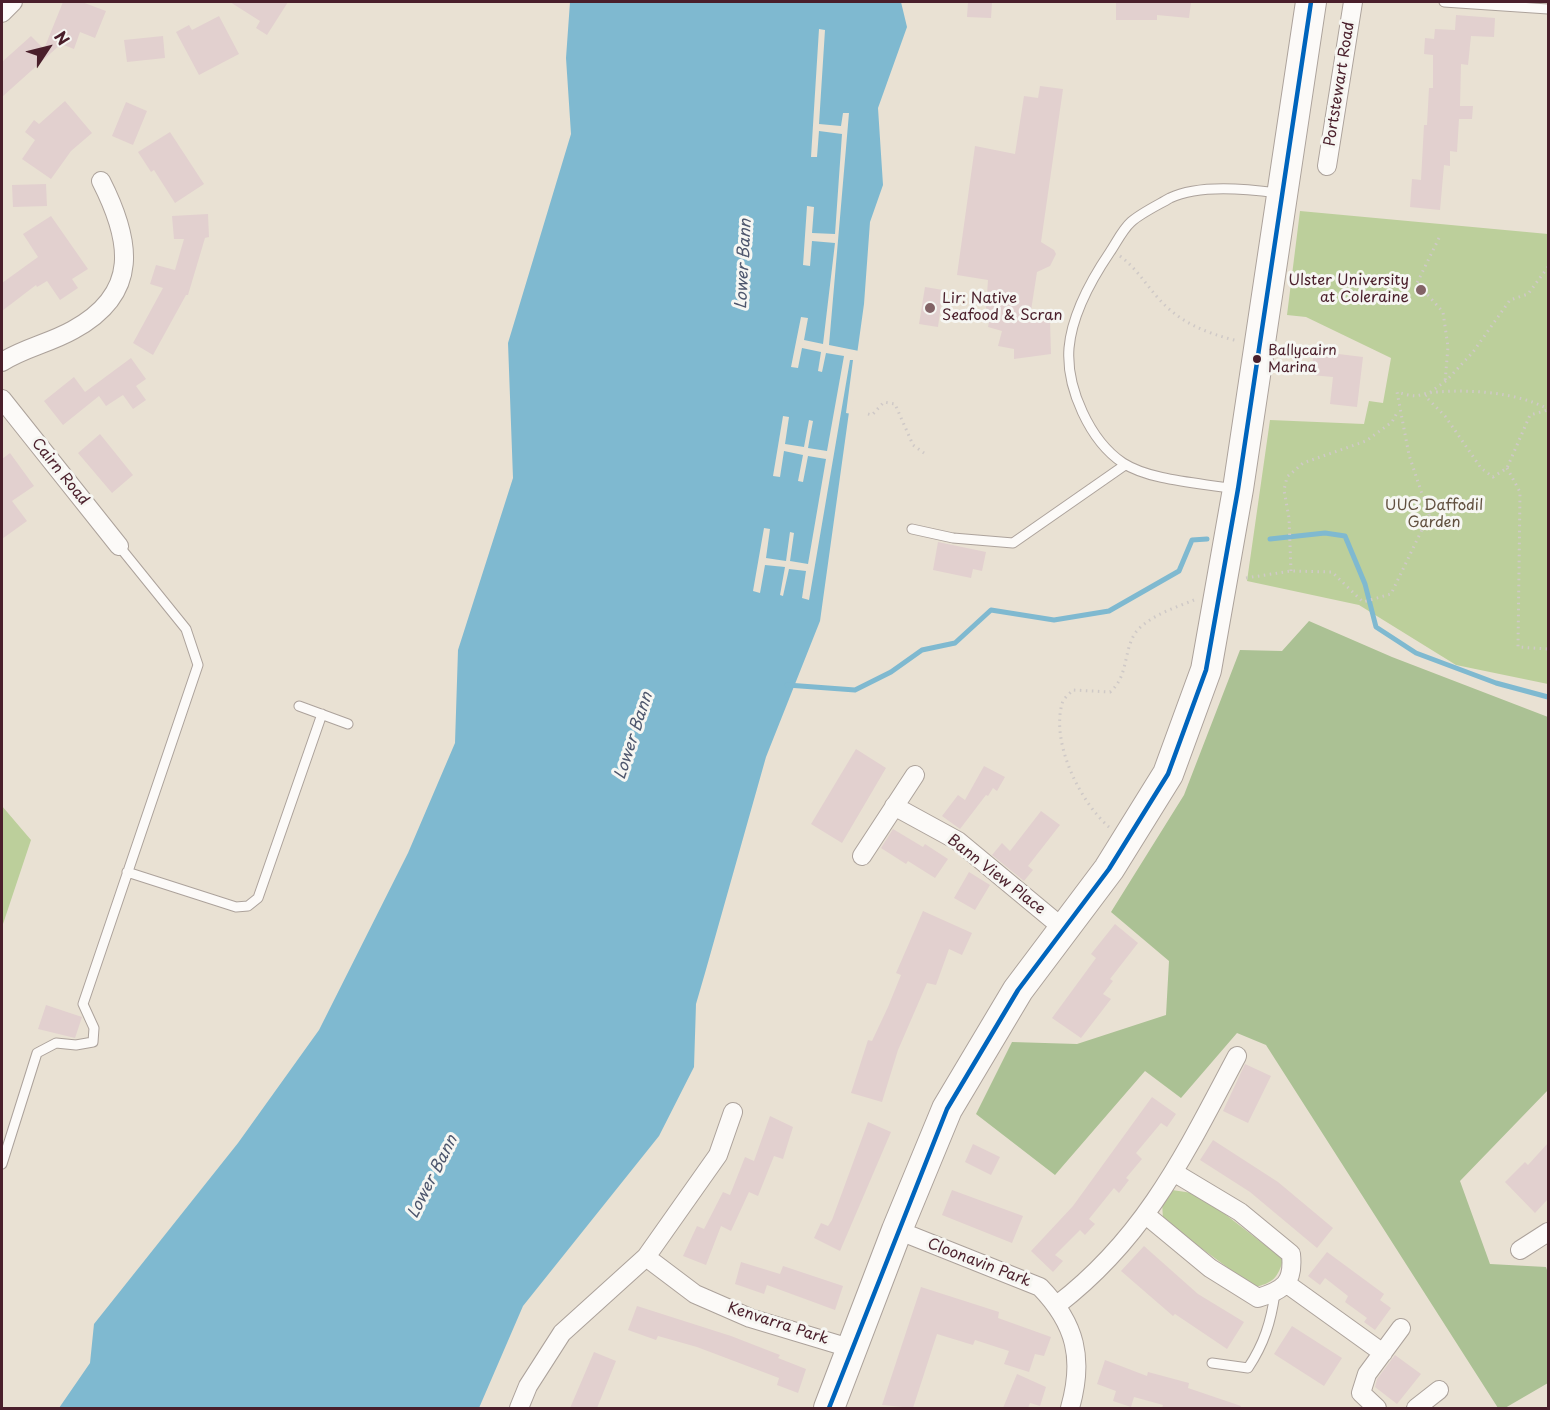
<!DOCTYPE html>
<style>
body{margin:0}
#map{position:relative;width:1550px;height:1410px;overflow:hidden;background:#e9e1d3;font-family:"Playpen Sans",sans-serif}
canvas{display:block}
.frame{position:absolute;inset:0;border:3px solid #4a1f2b;pointer-events:none}
.north{position:absolute;left:18px;top:18px;width:60px;height:60px;-webkit-text-stroke:4px #f6f6f2;paint-order:stroke;rotate:55deg;font-size:16px;font-weight:700;line-height:24px;text-align:center;color:#4a1f2b}
.north::after{content:'';display:block;margin:auto;width:21px;height:27px;background:#4a1f2b;clip-path:polygon(50% 0,100% 100%,50% 72%,0 100%)}
</style>
<div id="map">
<canvas width="1550" height="1410"></canvas>
<div class="frame"></div>
<div class="north">N</div>
</div>
<script>
const context = document.querySelector('canvas').getContext('2d');
context.lineJoin = 'round';
function fillPath(path, color) {
  context.fillStyle = color;
  context.fill(path, 'evenodd');
}
function stroke(path, color, width, dash) {
  context.strokeStyle = color;
  context.lineWidth = width;
  context.lineCap = dash ? 'butt' : 'round';
  context.setLineDash(dash || []);
  context.stroke(path);
}
function label(font, color, halo, rows, align = 'center') {
  context.font = font + ' "Playpen Sans",sans-serif';
  context.lineWidth = 6;
  context.setLineDash([]);
  context.textBaseline = 'middle';
  context.strokeStyle = halo;
  context.fillStyle = color;
  for (const [text, x, y, turn = 0] of rows) {
    context.save();
    context.translate(x, y);
    context.rotate((+turn || 0) * Math.PI / 180);
    context.textAlign = isNaN(turn) ? turn : align;
    if (halo) context.strokeText(text, 0, 0);
    context.fillText(text, 0, 0);
    context.restore();
  }
}
fillPath(new Path2D(`
 M1300,211L1548,234V684L1456,665L1359,605L1247,581L1270,420L1364,424L1369,401L1383,403L1391,358L1306,317L1287,315Z
 M2,806L31,840L2,927Z
 M1172,1190L1199,1194L1283,1259C1279,1277 1272,1284 1254,1287L1163,1220L1162,1201Z`), '#bccf9b');
fillPath(new Path2D(`
 M1309,621L1392,657L1548,717V1090L1460,1181L1490,1264L1546,1267L1548,1273V1383L1505,1408H1498L1266,1045L1237,1033L1181,1098L1145,1071L1055,1175L976,1114L1012,1042L1077,1044L1166,1015L1169,961L1111,912L1184,795L1240,650L1282,651Z`), '#abc194');
fillPath(new Path2D(`
 M570,2H901L907,27L878,108L883,185L870,222L864,304L820,621L766,757L705,973L696,1004L694,1067L659,1136L523,1306L479,1408H59L90,1363L94,1324L238,1143L319,1030L408,853L455,743L458,650L513,478L508,343L571,134L566,58Z`), '#7fb9d0');
fillPath(new Path2D(`
 M819,29L825,30L819,124L841,126L843,113H849L829,345L859,351L852,414L846,413L853,360H850L809,600L802,598L806,571L789,569L783,596L780,595L785,567L765,565L760,593L753,591L764,528L770,529L766,558L786,561L790,532L794,533L790,561L808,564L826,459L808,456L803,482L798,481L803,455L784,451L780,477L773,476L783,416L789,417L785,444L804,447L809,420L813,421L808,448L827,451L844,356L826,353L822,372L818,371L821,352L802,348L798,368L791,367L801,317L808,318L804,340L823,344L835,243L812,241L810,266L803,265L807,206L814,207L812,233L835,234L842,134L819,131L817,157H811Z`), '#e9e1d3');
stroke(new Path2D(`
 M1270,539L1325,533L1345,536L1365,584L1376,627L1416,653L1496,683L1548,697
 M787,685L855,690L891,672L922,650L955,643L991,610L1054,620L1109,611L1179,571L1192,540L1207,539`), '#7fb9d0', 5);
fillPath(new Path2D(`
 M63,2H82L106,11L95,38L80,32L74,49L61,44L2,97V62L31,36L44,49Z
 M230,2H288L267,35L256,28L260,21Z
 M968,2H992L991,18L967,17Z
 M1116,2H1191L1189,18L1157,15V20H1116Z
 M1456,15L1495,18L1494,37L1471,36L1468,65L1461,64L1460,106H1473L1472,119H1459L1457,152L1450,151V166L1444,165L1440,210L1410,207L1412,179L1421,180L1424,125H1427L1429,88H1433V55L1424,54L1425,38L1434,39L1435,29L1455,30Z
 M219,16L239,54L199,75L176,32L189,25L192,30Z
 M163,36L165,58L127,62L124,40Z
 M1040,86L1063,89L1041,242L1054,250L1056,254L1050,266L1037,272L1030,317L1050,320L1051,354L1014,359V349L998,346L1002,331L988,327L991,311L986,309L988,280L957,275L975,146L1015,154L1024,96L1038,98Z
 M65,101L92,133L71,151L51,179L22,159L35,140L25,132L34,120L39,124Z
 M126,102L147,111L133,145L112,136Z
 M170,132L204,184L175,203L154,170L151,172L138,152Z
 M46,184L47,206L13,207L12,185Z
 M208,214L209,237L205,238L188,295H186L153,355L133,343L163,288L150,284L156,265L175,270L184,239H174L172,216Z
 M51,216L88,269L72,279L78,288L60,300L47,281L37,287L36,285L2,311V283L38,257L23,234Z
 M925,287L943,290L938,327L919,324Z
 M1314,351L1363,357L1357,407L1330,404L1333,377L1311,375Z
 M131,358L146,379L136,386L146,400L133,409L123,395L106,406L99,396L63,425L44,401L74,377L85,392Z
 M100,434L133,475L112,493L78,453Z
 M10,453L34,486L12,501L27,521L2,539V459Z
 M938,542L986,552L982,571L973,569L971,578L933,570Z
 M856,749L886,768L842,843L811,824Z
 M984,766L1005,777L997,791L993,788L988,796L986,795L960,829L942,816L958,795L965,800Z
 M1041,811L1060,825L1028,866L1033,870L1024,881L992,855L1002,843L1010,851Z
 M893,829L923,847L925,844L948,859L935,878L908,861L906,864L881,848Z
 M969,872L990,885L975,910L954,898Z
 M923,911L972,933L962,955L949,949L936,985L927,983L898,1050L882,1102L851,1093L868,1040L872,1041L888,1007L901,975L896,973Z
 M1115,924L1138,943L1110,979L1113,981L1103,994L1111,999L1081,1038L1052,1018L1096,958L1091,954Z
 M46,1005L82,1017L75,1038L38,1029Z
 M1245,1064L1271,1076L1248,1123L1223,1111Z
 M1152,1097L1176,1114L1167,1127L1161,1123L1136,1153L1142,1159L1126,1178L1129,1180L1119,1193L1114,1188L1089,1219L1095,1224L1085,1235L1080,1230L1055,1255L1063,1261L1053,1272L1031,1251L1073,1206Z
 M770,1116L793,1127L783,1159L774,1156L758,1196L749,1192L731,1231L721,1226L706,1265L683,1256L697,1226L704,1229L723,1192L730,1195L745,1157L754,1161Z
 M868,1122L891,1132L840,1251L814,1238L821,1223L828,1226L832,1220Z
 M1213,1140L1278,1182L1333,1228L1317,1248L1250,1192L1200,1160Z
 M1548,1143V1199L1535,1213L1505,1182L1525,1162L1528,1165Z
 M973,1144L1000,1157L991,1175L965,1162Z
 M952,1190L1023,1216L1012,1243L942,1215Z
 M1144,1246L1198,1294L1244,1322L1227,1349L1175,1314L1173,1316L1121,1271Z
 M1327,1252L1384,1294L1380,1300L1391,1308L1375,1330L1364,1322L1367,1318L1345,1302L1348,1296L1325,1278L1320,1285L1308,1276Z
 M741,1262L780,1274L783,1266L843,1286L835,1310L767,1285L764,1294L735,1284Z
 M921,1287L999,1312L998,1318L1051,1337L1044,1356L1035,1354L1029,1372L1004,1364L1009,1351L975,1340L973,1345L937,1334L913,1408L882,1405Z
 M637,1306L731,1336L780,1355L778,1358L806,1369L798,1393L777,1385L779,1378L697,1347L658,1336L656,1340L628,1330Z
 M1292,1326L1342,1358L1324,1386L1274,1354Z
 M594,1352L616,1361L597,1408H570Z
 M1395,1355L1421,1374L1397,1404L1375,1387L1377,1379Z
 M1105,1360L1147,1376L1148,1372L1189,1383L1188,1388L1241,1406L1240,1408H1162L1163,1405L1134,1397L1131,1407L1113,1401L1116,1391L1097,1384Z
 M1017,1374L1046,1387L1040,1406L1030,1403L1028,1408H1003Z`), '#e2d0cf');
const service = new Path2D(`
 M1444,2L1548,9
 M1234,489C1202,483 1151,481 1123,463C1090,441 1066,388 1069,348C1072,314 1091,280 1110,252C1116,243 1123,229 1131,222C1141,213 1158,205 1170,198C1199,184 1247,189 1278,193
 M912,529L953,538L1013,543L1125,465
 M299,706L348,724
 M127,872L236,907L248,906L258,898L322,714
 M2,1164L37,1053L56,1043L76,1045L93,1042L94,1028L83,1004L198,665L186,629L119,546
 M1212,1363L1248,1368C1264,1344 1271,1322 1275,1293`);
const minor = new Path2D(`
 M2,13L13,2
 M1327,166L1353,2
 M2,362C24,348 50,343 73,330C141,293 131,240 101,181
 M2,399L119,546
 M894,806L958,841L1064,929
 M862,856L915,775
 M1146,1215L1210,1268L1258,1298C1284,1290 1294,1283 1291,1254L1240,1212L1175,1173
 M897,1230L1040,1287C1076,1324 1084,1359 1070,1408
 M1520,1250L1548,1232
 M646,1257L695,1294L750,1318L853,1349
 M1287,1284L1383,1353
 M1057,1305C1146,1237 1186,1152 1237,1056
 M519,1408L528,1386L562,1333L646,1257L718,1155L733,1112
 M1377,1408L1361,1393L1367,1374L1401,1328
 M1416,1408L1439,1390`);
const primary = new Path2D(`
 M829,1408L897,1230L947,1109L1018,990L1109,869L1168,774L1206,670L1238,489L1311,2`);
stroke(service, '#aca29b', 11);
stroke(minor, '#aca29b', 20);
stroke(primary, '#aca29b', 32);
stroke(new Path2D(`
 M1439,238L1417,283L1443,312L1448,347L1445,382
 M1120,256C1136,268 1145,283 1158,298C1180,323 1206,333 1238,341
 M1548,267L1528,294L1510,300L1473,352L1447,380L1425,396L1445,416L1481,468L1493,477L1507,468L1530,415L1548,410
 M868,414L872,415L884,402L895,404L913,445L924,453
 M1507,468L1520,492L1518,647L1548,649
 M1291,571L1289,518L1284,490L1287,477L1303,463L1366,441L1392,422L1398,411
 M1246,578L1291,571L1332,572L1363,602L1391,594L1429,515L1409,455L1397,392C1423,400 1415,393 1438,392C1471,389 1519,393 1548,409
 M1109,827C1080,802 1051,743 1062,704C1063,699 1069,694 1073,690L1110,692C1129,676 1123,650 1136,632C1150,615 1175,608 1194,600`), '#cfc9c7', 3, [1.5, 4.5]);
stroke(service, '#fcfaf8', 9);
stroke(minor, '#fcfaf8', 18);
stroke(primary, '#fcfaf8', 30);
stroke(new Path2D(`
 M829,1408L947,1109L1018,990L1109,869L1168,774L1206,670L1238,489L1311,2`), '#0065bd', 4.5);
for (const [x, y, r, color] of [
 [1421,290,6,"#826366"],
 [930,308,6,"#826366"],
 [1257,359,5,"#4a1f2b"]
]) {
  const dot = new Path2D();
  dot.arc(x, y, r, 0, 2 * Math.PI);
  context.fillStyle = color;
  context.fill(dot);
  stroke(dot, '#f6f6f2', 2);
}
label('14px', '#4a1f2b', '#f6f6f2', [
 ["Ballycairn",1268,351],
 ["Marina",1268,368]
], 'left');
label('15px', '#4a1f2b', '#f6f6f2', [
 ["Portstewart Road",1340,84,-81],
 ["Cairn Road",60,472,51],
 ["Bann View Place",996,875,38],
 ["Cloonavin Park",979,1263,21],
 ["Kenvarra Park",778,1324,18]
]);
label('15px', '#4a1f2b', '#f6f6f2', [
 ["Ulster University",1409,281],
 ["at Coleraine",1409,298],
 ["Lir: Native",942,299,"left"],
 ["Seafood & Scran",942,316,"left"]
], 'right');
label('15px', '#61503f', '#f6f6f2', [
 ["UUC Daffodil",1434,506],
 ["Garden",1434,523]
]);
label('italic 16px', '#4d566d', '#f6f6f2', [
 ["Lower Bann",744,264,-87],
 ["Lower Bann",634,736,-72],
 ["Lower Bann",433,1177,-63]
]);
</script>
